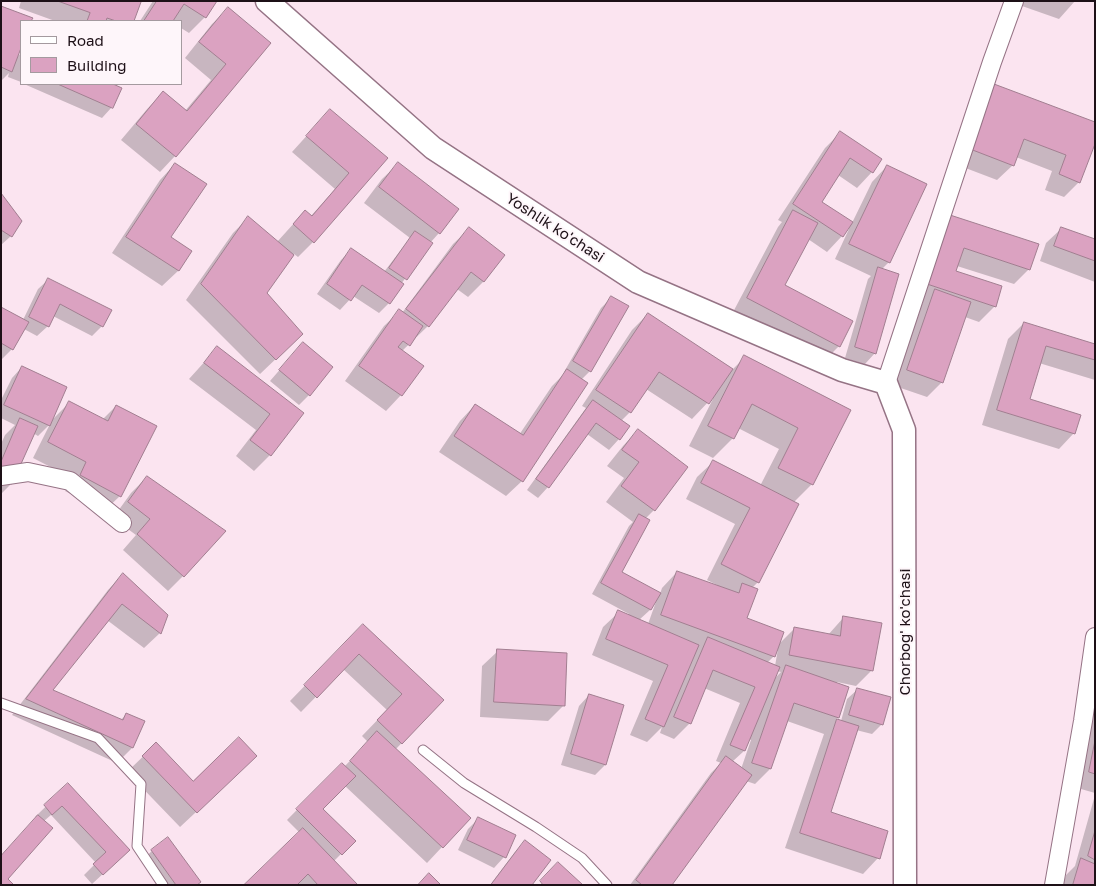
<!DOCTYPE html>
<style>
body{margin:0}
#map{position:relative;width:1096px;height:886px;overflow:hidden;background:#fbe4f0;font-family:"Golos Text",sans-serif}
canvas{display:block}
.frame{position:absolute;inset:0;border:2px solid #1d1017;pointer-events:none}
.legend{position:absolute;left:20px;top:20px;width:162px;height:65px;box-sizing:border-box;background:#fef6fa;border:1px solid #a49a9f;margin:0;padding:6px 9px;list-style:none;font-size:15px;color:#1d1017}
.legend li{display:flex;align-items:center;gap:10px;height:25px}
.legend b{width:25px;border:1px solid #a49a9f}
</style>
<div id="map">
<canvas width="1096" height="886"></canvas>
<div class="frame"></div>
<ul class="legend">
<li><b style="height:6px;background:#fff"></b>Road</li>
<li><b style="height:14px;background:#dba2c1"></b>Building</li>
</ul>
</div>
<script>
const context = document.querySelector('canvas').getContext('2d');
context.lineJoin = 'round';
function fillPath(path, color) {
  context.fillStyle = color;
  context.fill(path, 'evenodd');
}
function stroke(path, color, width, dash) {
  context.strokeStyle = color;
  context.lineWidth = width;
  context.lineCap = dash ? 'butt' : 'round';
  context.setLineDash(dash || []);
  context.stroke(path);
}
function label(font, color, halo, rows, align = 'center') {
  context.font = font + ' "Golos Text",sans-serif';
  context.lineWidth = 4;
  context.setLineDash([]);
  context.textBaseline = 'middle';
  context.strokeStyle = halo;
  context.fillStyle = color;
  for (const [text, x, y, turn = 0] of rows) {
    context.save();
    context.translate(x, y);
    context.rotate((+turn || 0) * Math.PI / 180);
    context.textAlign = isNaN(turn) ? turn : align;
    if (halo) context.strokeText(text, 0, 0);
    context.fillText(text, 0, 0);
    context.restore();
  }
}
fillPath(new Path2D(`
 M21,1H136L139,2L133,21H55L19,8Z
 M153,1H216L205,17L189,33L181,28V21H140Z
 M1023,1H1075L1059,19L1022,6Z
 M1,7L31,19L30,21H21V44L16,58L21,53V82L8,77L9,73L1,81Z
 M228,9L269,44L175,156L160,172L121,140L148,108L163,93L185,111L211,80L185,58L212,24Z
 M24,84H109L120,88L112,107L102,118Z
 M979,101L1095,123L1079,182L1064,197L1045,190L1052,171L1016,157L1013,165L997,180L955,164Z
 M330,110L386,159L313,242L298,257L294,254L266,293L302,334L260,374L186,300L233,233L248,218L277,242L305,211L311,216L335,189L292,152Z
 M840,133L872,172L857,188L838,175L820,202L852,223L872,182L887,166L889,262L881,270L875,353L865,364L845,358L868,279L871,276L835,259L849,229L848,228L842,236L827,252L808,239L783,286L839,346L824,361L732,314L778,227L782,222L778,220L825,148Z
 M175,164L170,238L190,251L178,271L162,286L112,253L160,180Z
 M398,164L439,233L430,243L431,244L401,284L389,303L379,313L353,296L340,310L317,294L341,260L351,250L384,272L410,238L364,203L382,179Z
 M1,195L11,236L1,245Z
 M950,217L1029,269L1014,284L957,266L955,272L995,306L979,322L965,317L942,382L927,397L892,385L920,306L923,303L912,300Z
 M1062,228L1095,240V282L1040,261L1046,243Z
 M469,229L503,255L483,282L468,297L457,289L428,326L402,351L401,395L386,411L345,381L384,326L400,311L402,313L453,244Z
 M49,279L102,326L92,336L53,316L48,326L37,336L24,329L12,349L1,360V308L23,320L38,289Z
 M612,297L590,371L581,380L522,481L506,496L439,452L460,421L475,405L519,435L552,386L565,373L564,372L601,308Z
 M648,314L732,370L745,357L850,411L812,484L793,503L758,582L752,588L745,619L778,645L795,628L828,635L844,617L871,671L856,686L837,682V684L848,688L836,720L841,721L847,699L858,689L882,724L872,734L856,730L829,813L878,858L863,874L785,848L824,734L787,721L770,769L755,784L746,781L670,885H630L711,773L721,763L716,761L740,703L704,688L690,723L674,739L660,733L662,727L647,742L630,735L653,681L592,655L603,627L619,612L628,616L629,614L592,594L629,526L633,522L606,502L624,478L607,466L623,446L638,430L687,467L654,510L645,519L620,572L660,594L662,588L677,572L716,586L717,585L707,580L735,524L686,499L697,477L713,462L760,486L779,449L738,428L733,438L713,458L689,446L713,399L712,398L692,419L646,389L630,412L621,421L619,439L609,450L587,434L548,487L538,498L527,490L586,408L582,406L632,330ZM656,599H657L648,624L639,620L650,610ZM777,648L778,649L775,666L767,663L774,656ZM777,671L781,672L774,679ZM749,739L751,740L741,769L732,762L744,751Z
 M1024,323L1095,345V380L1039,363L1028,400L1074,433L1059,449L982,425L1008,339Z
 M303,343L309,395L299,405L270,381Z
 M217,348L303,413L270,455L254,471L236,456L256,430L189,379Z
 M22,367L51,421L69,403L102,420L116,406L120,496L104,511L65,491L72,478L33,458L50,424L38,436L33,433L11,484L1,494V444L5,435L15,425L1,418V400L12,378Z
 M147,477L183,576L168,591L123,550L136,535L113,518L131,493Z
 M123,574L166,615L160,633L144,648L107,620L51,691L121,720L126,714L143,722L132,748L117,763L12,715L108,590Z
 M348,641L442,701L395,750L442,847L427,863L345,786L321,809L354,841L334,861L357,885H246L300,833L287,820L342,764L344,767L368,742L362,736L387,710L343,669L301,712L290,701Z
 M498,651L563,706L548,721L480,717L482,666Z
 M1095,684V793L1074,787Z
 M589,695L605,765L595,775L561,765L579,706Z
 M156,744L193,783L240,771L180,827L127,772Z
 M68,785L118,860L92,884L84,875L96,863L51,815L44,821L1,885V856L36,818L35,817Z
 M1095,795V885H1063L1066,875L1075,866Z
 M478,819L504,857L494,868L458,850L468,829Z
 M525,842L530,885H490L515,852Z
 M152,851L196,885H159L141,861Z`), '#0003');
const building = new Path2D(`
 M58,1H140L141,2L134,21H116L107,18L106,21H87L90,13Z
 M157,1H217L206,18L184,4L173,21H144Z
 M1,6L33,18L31,21H21V48L12,72L1,67Z
 M228,7L271,43L176,157L136,124L163,91L187,111L226,64L199,42Z
 M58,84H113L122,88L113,108Z
 M994,84L1095,122V144L1080,183L1059,174L1066,155L1024,139L1014,166L970,149Z
 M330,109L388,158L314,243L293,224L305,210L312,216L349,173L306,136Z
 M840,131L882,159L873,173L850,158L822,202L853,222L843,237L793,204Z
 M398,162L459,209L440,234L379,187Z
 M175,163L207,184L171,237L192,251L179,271L126,237Z
 M887,165L927,184L890,263L849,244Z
 M1,193L22,221L12,237L1,230Z
 M793,210L818,223L785,285L853,321L840,347L747,298Z
 M950,215L1039,244L1030,270L964,248L956,271L1002,286L996,307L927,284Z
 M248,216L294,255L267,293L303,334L276,360L201,284Z
 M469,227L505,255L484,282L471,272L429,327L406,309Z
 M1061,227L1095,239V261L1054,246Z
 M415,231L433,243L407,280L389,268Z
 M351,248L404,284L390,304L362,285L351,301L327,284Z
 M878,267L899,274L876,354L855,347Z
 M48,278L112,310L103,327L60,304L49,327L29,317Z
 M935,289L971,302L943,383L907,370Z
 M611,296L629,306L591,372L573,361Z
 M1,307L29,322L13,350L1,343Z
 M399,309L423,326L410,346L403,341L398,347L424,366L402,396L359,366Z
 M648,313L733,369L709,404L659,372L631,413L596,390Z
 M1024,322L1095,344V360L1046,346L1030,399L1081,415L1075,434L997,410Z
 M303,342L333,367L310,396L279,370Z
 M217,346L304,413L271,456L250,440L270,414L204,363Z
 M744,355L851,410L813,485L778,468L798,428L752,404L734,439L708,426Z
 M22,366L67,387L50,426L4,405Z
 M567,369L588,383L523,482L454,436L475,404L523,435Z
 M593,400L630,426L620,440L596,423L549,488L536,479Z
 M69,401L108,421L116,405L157,426L121,497L80,475L86,462L48,442Z
 M20,418L38,426L12,484L1,479V462Z
 M638,429L688,467L655,511L621,486L639,462L622,450Z
 M713,460L799,504L759,583L721,564L750,508L701,483Z
 M147,476L226,531L184,577L137,534L150,519L128,502Z
 M639,514L650,520L622,572L661,593L651,610L601,583Z
 M677,571L739,593L742,583L758,589L747,618L784,632L775,657L661,615Z
 M123,573L168,615L161,634L122,604L53,690L123,720L126,713L145,721L133,748L26,699Z
 M618,610L699,645L664,727L645,719L668,665L606,639Z
 M843,616L882,623L873,671L789,655L794,627L840,636Z
 M363,624L444,700L402,744L377,720L402,694L359,654L317,698L304,685Z
 M708,637L780,667L745,751L730,745L755,687L713,670L691,724L674,717Z
 M497,649L567,653L565,706L494,702Z
 M786,665L849,687L839,718L794,703L771,769L752,763Z
 M857,688L891,697L883,725L849,715Z
 M589,694L624,705L606,765L571,754Z
 M837,719L859,726L831,812L888,831L880,859L800,833Z
 M377,731L471,818L443,848L350,761Z
 M239,737L257,756L197,813L142,756L156,742L193,781Z
 M1095,741V774L1089,772Z
 M726,756L752,775L672,885H642L636,880Z
 M342,763L356,776L323,809L356,841L342,855L296,809Z
 M68,783L130,850L103,875L93,864L106,852L62,806L52,815L44,805Z
 M38,815L53,828L8,879L14,885H1V856Z
 M478,817L516,835L506,858L467,840Z
 M303,828L358,885H318L308,874L297,885H244Z
 M1095,831V860L1088,856Z
 M168,837L201,882L197,885H176L151,850Z
 M525,840L551,860L532,885H491Z
 M1081,858L1095,864V885H1073Z
 M558,862L583,885H543L540,881Z
 M429,873L441,885H418Z`);
fillPath(building, '#dba2c1');
stroke(building, '#a17e90', 1);
const service = new Path2D(`
 M1,703L98,738L141,784L137,846L163,885
 M423,750L464,783L536,827L582,858L607,885`);
const minor = new Path2D(`
 M886,383L992,62L1014,1
 M1,476L28,472L70,481L122,523
 M1054,885L1083,721L1095,637`);
const tertiary = new Path2D(`
 M267,1L433,148L638,282L842,370L886,383L904,430L905,885`);
stroke(service, '#957385', 11);
stroke(minor, '#957385', 20);
stroke(tertiary, '#957385', 25);
stroke(service, '#fff', 9);
stroke(minor, '#fff', 18);
stroke(tertiary, '#fff', 22);
label('15px', '#1d1017', '#fef6fa', [
 ["Yoshlik ko'chasi",555,228,33],
 ["Chorbog' ko'chasi",905,632,-90]
]);
</script>
